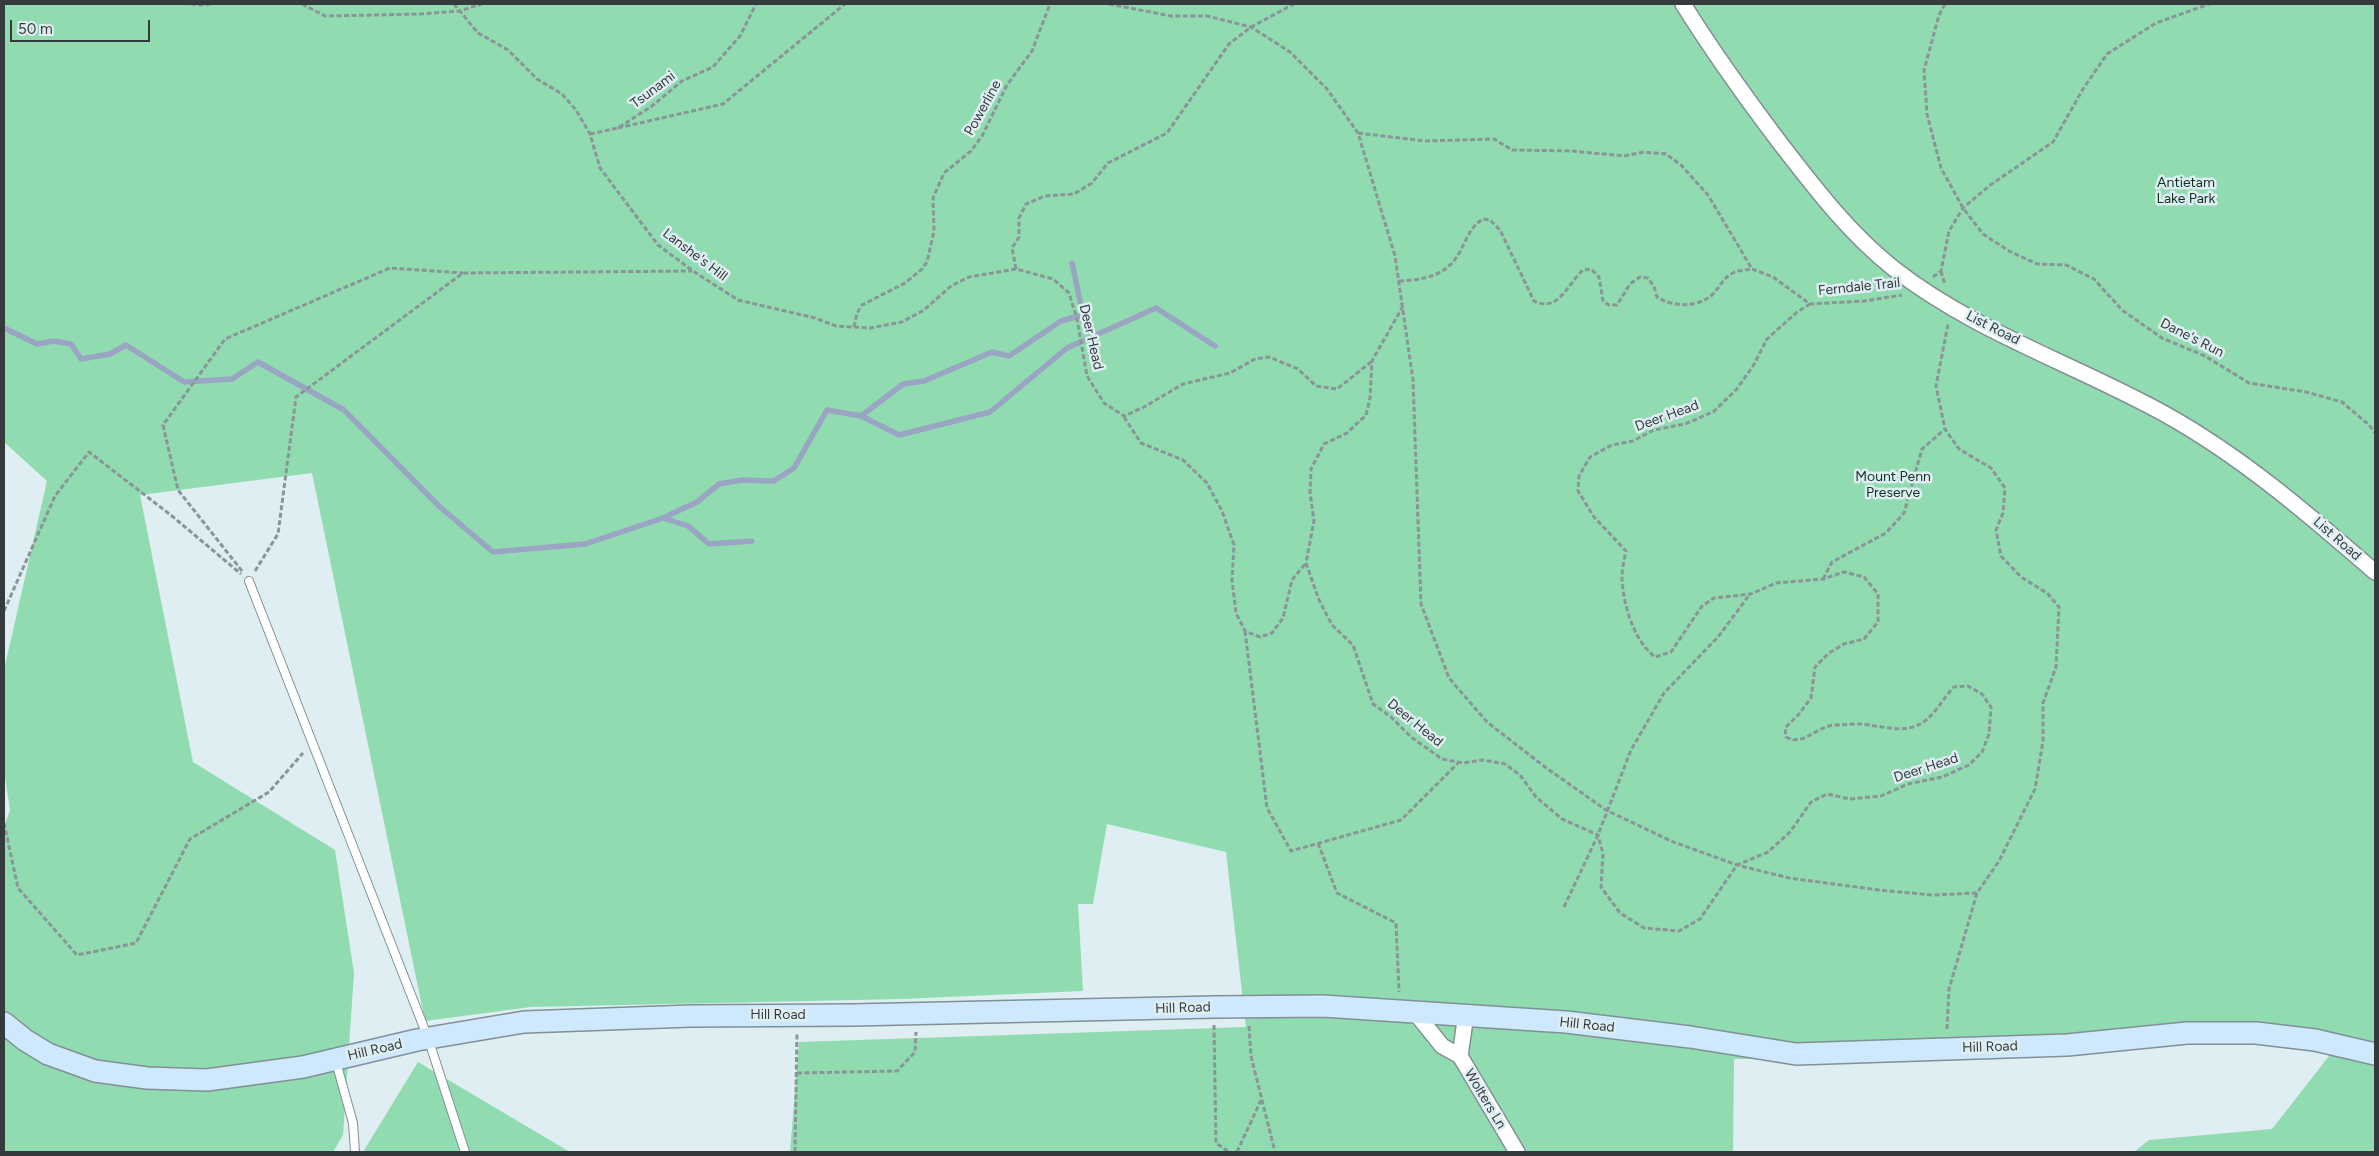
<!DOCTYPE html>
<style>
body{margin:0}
#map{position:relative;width:2379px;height:1156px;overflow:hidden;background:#deeef2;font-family:Figtree,sans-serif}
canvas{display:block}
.frame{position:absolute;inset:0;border:5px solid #353b3d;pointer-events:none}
.scale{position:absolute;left:10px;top:20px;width:140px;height:22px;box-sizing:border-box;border:2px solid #353b3d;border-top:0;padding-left:6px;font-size:15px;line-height:18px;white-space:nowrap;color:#353b3d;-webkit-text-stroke:4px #deeef2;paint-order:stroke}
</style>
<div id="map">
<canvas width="2379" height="1156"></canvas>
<div class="frame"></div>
<div class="scale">50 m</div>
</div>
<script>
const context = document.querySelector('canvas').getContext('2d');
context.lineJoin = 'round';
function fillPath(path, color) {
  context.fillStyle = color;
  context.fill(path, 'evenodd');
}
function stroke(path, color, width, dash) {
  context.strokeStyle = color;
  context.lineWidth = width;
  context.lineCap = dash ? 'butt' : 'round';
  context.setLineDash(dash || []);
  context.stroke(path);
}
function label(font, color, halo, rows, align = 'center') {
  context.font = font + ' Figtree,sans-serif';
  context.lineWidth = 5;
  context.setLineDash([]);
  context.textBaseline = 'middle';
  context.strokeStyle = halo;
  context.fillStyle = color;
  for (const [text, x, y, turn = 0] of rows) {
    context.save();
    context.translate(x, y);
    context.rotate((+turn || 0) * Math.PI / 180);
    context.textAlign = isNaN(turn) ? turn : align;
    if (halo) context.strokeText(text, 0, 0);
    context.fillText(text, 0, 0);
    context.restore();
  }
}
fillPath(new Path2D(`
 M4,4H2375V1152H2134L2149,1140L2272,1129L2333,1051L2257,1040L2187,1042L1984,1059H1734L1733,1152H790L799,1042L1246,1027L1226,852L1107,824L1093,904H1078L1083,991L901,999L531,1007L425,1021L312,473L140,495L193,762L335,850L354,973L343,1135L333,1152H4V827L10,810L4,770V670L47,481L4,442Z
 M418,1062L570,1152H363Z`), '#91dbb1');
stroke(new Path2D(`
 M4,328L37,344L53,341L71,344L81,359L110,354L126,345L184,382L232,379L258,362L344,410L440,507L493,552L585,544L663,518L697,502L719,484L742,480L774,481L794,468L827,410L861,416L903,384L924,381L992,352L1009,356L1061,321L1083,315L1072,263
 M861,416L899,435L990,412L1067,348L1156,308L1215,346
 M663,518L688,526L709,544L752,541`), '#9aa4c3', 5.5);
const lane = new Path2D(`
 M249,581L428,1038L465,1152
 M336,1062L353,1123L355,1152`);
const street = new Path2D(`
 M1683,4C1713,52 1746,98 1780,143C1815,188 1848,232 1893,268C1973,331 2074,364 2163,413C2241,456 2308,514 2375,572
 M1414,1011L1442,1046L1460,1056
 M1466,1014L1460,1056L1517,1152`);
const secondary = new Path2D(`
 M4,1023L25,1040L48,1054L95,1071L147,1078L207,1080L303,1067L417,1040L524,1022L691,1016L853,1015L1214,1007L1323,1006L1566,1022L1690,1037L1796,1054L2067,1045L2187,1033H2256L2315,1040L2375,1054`);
stroke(lane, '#819094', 10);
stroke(street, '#819094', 18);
stroke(secondary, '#819094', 24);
stroke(new Path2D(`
 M191,4L199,5L212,4
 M302,4L325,16L421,14L459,11L482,4
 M454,4L478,33L508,50L537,79L562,94L576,110L590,134L600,168L658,245L693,271L738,300L815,318L836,326L870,328L902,322L924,310L951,286L969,277L1016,269L1053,279L1069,293L1077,319L1087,376L1104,403L1124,416L1144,407L1183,384L1230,373L1255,359L1269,357L1298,369L1316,386L1337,389L1371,362
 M1109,4L1171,16H1207L1251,27L1290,52L1327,89L1358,133L1395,256L1413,380L1421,604L1449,678L1487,722L1545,767L1606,810L1671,841L1737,865L1789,878L1879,890L1932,895L1977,893
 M1945,4L1939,15L1924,70L1927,114L1941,168L1963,208L1983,234L2009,251L2037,264L2066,265L2094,279L2122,310L2162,338L2205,356L2249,383L2306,392L2342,402L2369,425L2375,433
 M618,128L723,104L845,4
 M1358,133L1425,141L1494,139L1512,150L1572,151L1624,156L1644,152L1666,154L1681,165L1708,195L1752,269L1773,277L1810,304L1864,301L1902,295
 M590,134L618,128L652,106L682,81L713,67L740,36L756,4
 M1016,269L1012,248L1019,237V218L1026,204L1045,196L1074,194L1092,183L1108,163L1167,133L1229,44L1251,27L1294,4
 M1941,271L1945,285
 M1933,277L1941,271L1949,231L1963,208L1989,186L2053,142L2083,89L2107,54L2156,23L2209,4
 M1399,281C1420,280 1443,277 1456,258C1466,244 1467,229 1483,219L1490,220L1500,230L1534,301C1558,313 1567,285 1583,270L1591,269L1599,277L1603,301L1609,305H1617L1630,284L1640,277L1648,278L1654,287L1657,297C1672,307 1697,308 1712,295C1720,288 1722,278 1733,273C1738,270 1746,270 1752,269
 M1403,306L1372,361L1370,398L1366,415L1347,433L1324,444L1311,469L1310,492L1314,521L1306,563L1319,600L1332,625L1353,645L1373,704L1391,717L1411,737L1442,759L1463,763L1483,760L1505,764L1520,775L1536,797L1562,819L1598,835L1603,854L1601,887L1620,913L1644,928L1679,931L1700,919L1737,865L1768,852L1790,832L1811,802L1827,794L1850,799L1881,796L1908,784L1942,777L1969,765L1982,752L1989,734L1991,707L1982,694L1968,686L1954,687C1943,698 1934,717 1920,724C1902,734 1879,725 1859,724C1851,724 1843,725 1835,725C1816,726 1804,747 1786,737L1785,728L1799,714L1811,698L1815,667L1829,653L1844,644L1864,639L1878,622V594L1864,577L1844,572L1823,579L1776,583L1751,594L1714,598L1702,606L1671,652L1655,657C1634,641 1623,605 1622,578C1622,569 1624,560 1626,551L1594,517L1578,491L1579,476L1590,457L1612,445L1633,441L1654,430L1685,424L1713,412L1736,390L1753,366L1767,339L1797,312L1810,304
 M854,327L857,313L862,305L905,283L922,269L927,262L934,231L933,198L944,173L971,151L982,136L1007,85L1032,51L1050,4
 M1124,417L1141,443L1183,460L1207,483L1222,511L1234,545L1232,580L1236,613L1245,631L1260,637L1272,633L1283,618L1292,580L1306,563
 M242,571L178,490L163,425L225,339L390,268L463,273
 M255,571L278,534L296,397L463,273L692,271
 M1823,579L1832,562L1886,533L1904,513L1922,449L1945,429
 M4,611L55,496L89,452L172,516L241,574
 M1245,631L1267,808L1291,851L1401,820L1458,763
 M4,823L18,888L77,955L136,943L190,839L269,792L303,753
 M1318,843L1337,893L1396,923L1399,992
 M1564,907L1598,835L1631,750L1664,693L1718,637L1750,594
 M1214,1025L1216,1143L1229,1152
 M1249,1026L1251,1056L1275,1152
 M1947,1029L1949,989L1977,893L1999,861L2035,789L2043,741V703L2056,667L2059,607L2047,593L2021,577L2001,556L1996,530L2003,513L2005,488L1991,468L1959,449L1945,429L1936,386L1948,324
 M797,1073L897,1071L915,1052L916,1032
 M795,1152L797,1033
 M1237,1152L1262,1098`), '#8a9598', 3, [5, 2.5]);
stroke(lane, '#fff', 8);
stroke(street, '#fff', 15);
stroke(secondary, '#cee8fd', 21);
label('14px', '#353b3d', '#deeef2', [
 ["Tsunami",653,90,-37],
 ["Powerline",983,108,-61],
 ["Lanshe's Hill",695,255,37],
 ["Ferndale Trail",1859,287,-6],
 ["List Road",1993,328,27],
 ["Deer Head",1091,337,77],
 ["Dane's Run",2192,338,27],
 ["Deer Head",1667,416,-20],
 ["List Road",2337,539,41],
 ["Deer Head",1415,723,39],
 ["Deer Head",1926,768,-18],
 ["Hill Road",1183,1008,-2],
 ["Hill Road",778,1015],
 ["Hill Road",1587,1025,6],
 ["Hill Road",1990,1047,-2],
 ["Hill Road",375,1050,-13],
 ["Wolters Ln",1485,1099,59]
]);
label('14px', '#0f3220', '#deeef2', [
 ["Antietam",2186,183],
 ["Lake Park",2186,199],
 ["Mount Penn",1893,477],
 ["Preserve",1893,493]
]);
</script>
